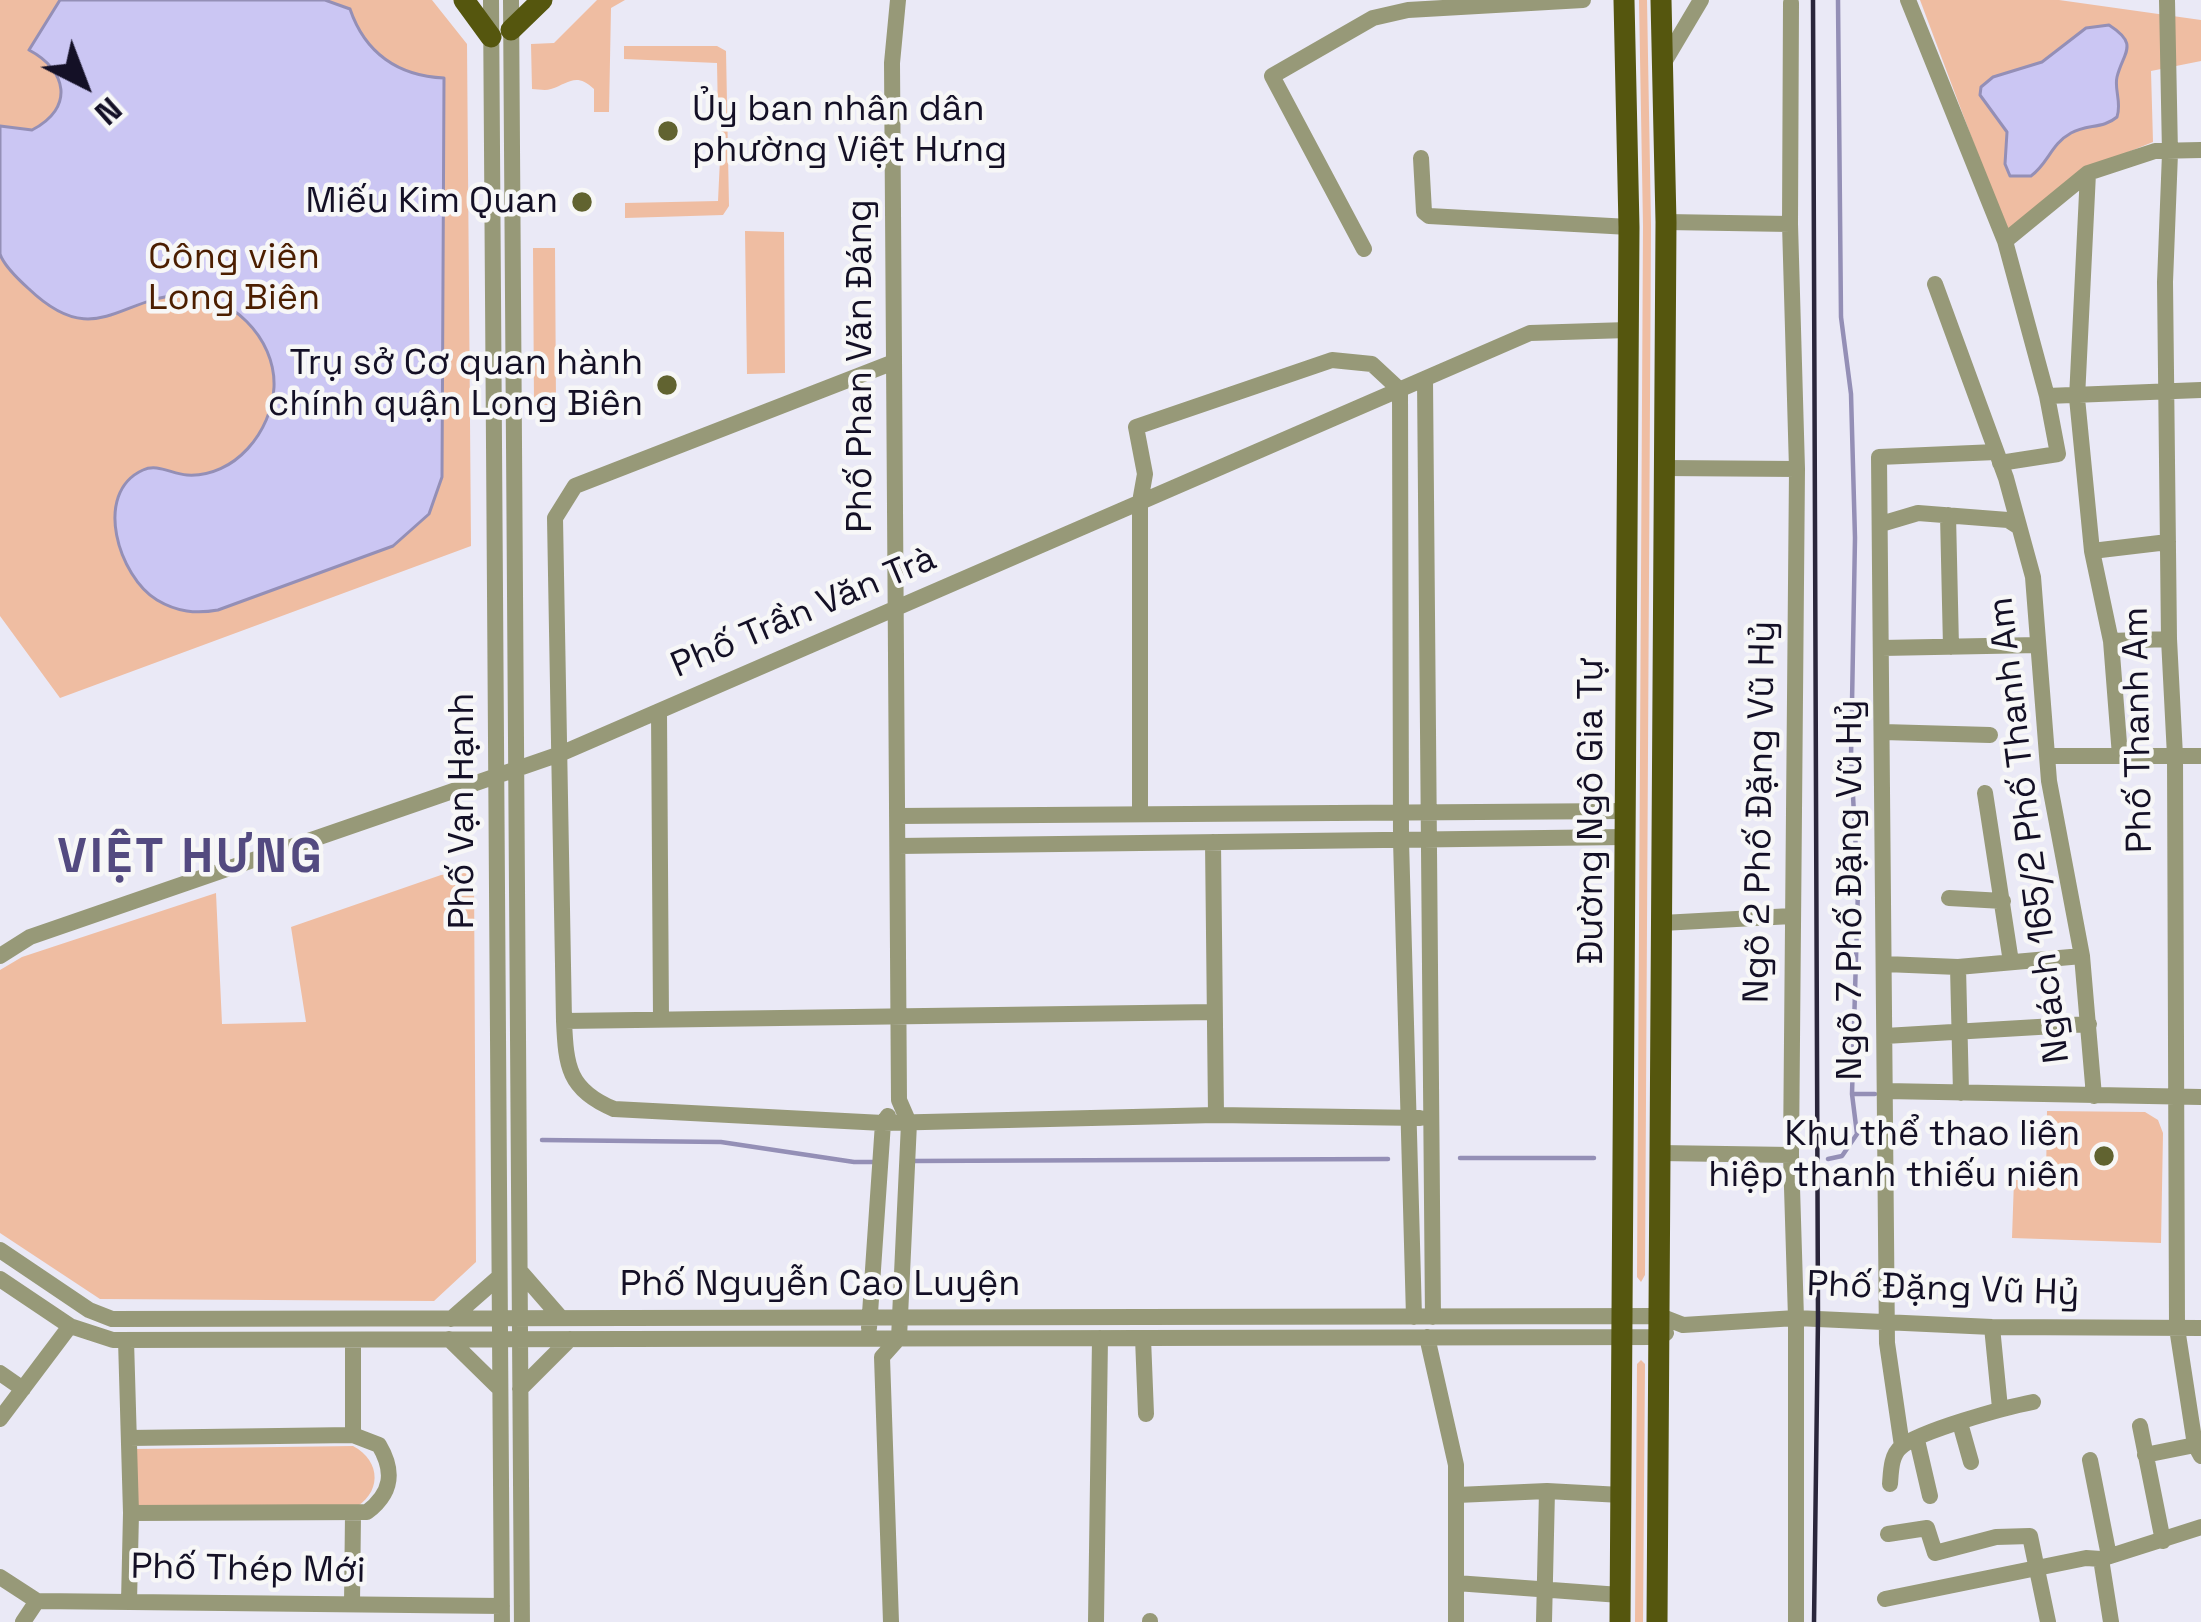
<!DOCTYPE html>
<meta charset="utf-8">
<style>
body{margin:0}
#map{position:relative;width:2201px;height:1622px;overflow:hidden;background:#eae9f6;font-family:"Space Grotesk",sans-serif}
canvas{display:block}
.north{position:absolute;left:24px;top:24px;width:120px;height:120px;-webkit-text-stroke:9px #f7f7f7;paint-order:stroke;rotate:138deg;font-size:33px;font-weight:700;line-height:48px;text-align:center;color:#141026}
.north::after{content:'';display:block;margin:auto;width:42px;height:54px;background:#141026;clip-path:polygon(50% 0,100% 100%,50% 72%,0 100%)}
</style>
<div id="map">
<canvas width="2201" height="1622"></canvas>
<div class="north">N</div>
</div>
<script>
const context = document.querySelector('canvas').getContext('2d');
context.lineJoin = 'round';
function fillPath(path, color) {
  context.fillStyle = color;
  context.fill(path, 'evenodd');
}
function stroke(path, color, width, dash) {
  context.strokeStyle = color;
  context.lineWidth = width;
  context.lineCap = dash ? 'butt' : 'round';
  context.setLineDash(dash || []);
  context.stroke(path);
}
function label(font, color, halo, rows, align = 'center') {
  context.font = font + ' "Space Grotesk",sans-serif';
  context.lineWidth = 9;
  context.setLineDash([]);
  context.textBaseline = 'middle';
  context.strokeStyle = halo;
  context.fillStyle = color;
  for (const [text, x, y, turn = 0] of rows) {
    context.save();
    context.translate(x, y);
    context.rotate((+turn || 0) * Math.PI / 180);
    context.textAlign = isNaN(turn) ? turn : align;
    if (halo) context.strokeText(text, 0, 0);
    context.fillText(text, 0, 0);
    context.restore();
  }
}
fillPath(new Path2D(`
 M0,0H432L467,44L471,546L60,698L0,616Z
 M597,0H704H625L611,8L609,112H594V89C576,72 569,83 551,89C545,91 538,89 532,89L531,44L554,43Z
 M1639,0H1647L1651,225L1645,1275L1641,1282L1637,1277L1643,226Z
 M1920,0H2059L2201,20V61L2151,71L2153,142L2079,172L2007,232Z
 M624,46H717L726,51L729,206L723,215L625,218V203L718,201L722,117L718,116L717,63L624,59Z
 M745,231L784,232L785,373L747,374Z
 M533,248H555L556,405H534Z
 M474,871L476,1262L434,1301L100,1299L0,1233V970L22,957L216,893L222,1024L306,1022L291,927L441,875Z
 M2047,1111L2145,1112L2158,1120L2163,1133L2161,1243L2012,1238L2014,1180H2046Z
 M1641,1360L1645,1364L1643,1622H1635L1637,1364Z
 M353,1446C382,1461 382,1495 352,1509L137,1508L135,1449Z`), '#efbda2');
const water = new Path2D(`
 M60,0H325L350,9C365,53 398,76 444,78L442,477L429,514L393,546L218,610C196,614 177,612 157,600C119,577 92,493 143,470C157,463 172,474 187,475C235,478 272,431 274,387C276,338 230,292 181,295C119,298 94,351 29,289C19,280 4,266 0,254C0,234 0,152 0,126L32,130C75,108 67,70 29,50Z
 M2109,25C2140,45 2123,52 2117,77C2114,90 2122,102 2117,117C2103,129 2087,124 2071,133C2051,144 2048,164 2031,176H2010L2005,164L2007,132L1980,95L1981,87L1993,77L2042,62L2086,28Z`);
fillPath(water, '#cbc6f3');
stroke(water, '#948fb6', 3);
stroke(new Path2D(`
 M1852,1094H1875
 M542,1140L721,1142L854,1162H876
 M1460,1158H1594
 M1828,1159L1842,1156L1857,1134L1852,1094L1858,890L1851,758L1855,538L1851,394L1841,317L1838,0
 M912,1161L1388,1159`), '#948fb6', 4.5);
stroke(new Path2D(`
 M491,0L502,1622
 M511,0L522,1622
 M1908,0L2005,241L2047,396L2058,454L2000,463
 M2167,0L2170,153L2165,282L2169,639L2175,756L2177,1328L2195,1445L2201,1456
 M1791,3L1790,224L1797,469L1791,1155L1796,1318V1622
 M1663,64L1701,0
 M1421,158L1424,212L1429,216L1629,227
 M2088,173L2077,398L2092,551L2111,641L2120,756
 M1666,222L1790,224
 M2005,241L2088,173L2155,151L2201,150
 M1364,249L1272,76L1373,18L1408,10L1583,0
 M1935,284L2006,478L2033,577L2049,781L2082,956L2094,1096
 M894,362L575,486L555,518L564,1021L1214,1012
 M1425,379L1433,1317
 M2047,396L2201,390
 M1664,468L1797,469
 M1948,515L1951,647
 M1881,524L1918,513L2008,520L2019,527
 M2092,551L2168,542
 M2111,641L2169,639
 M1882,648L2038,645
 M659,712L661,1019
 M1883,732L1990,735
 M2047,756H2201
 M1985,793L2011,962
 M1140,814V502L1145,474L1136,427L1332,360L1372,364L1400,390L1401,840L1414,1317
 M897,816L1625,811
 M1213,842L1216,1115
 M898,846L1625,837
 M1949,898L2003,901
 M1662,923L1792,916
 M0,956L30,937L560,754L1530,333L1628,330
 M1885,964L1958,967L2082,956
 M1958,967L1961,1093
 M564,1021C566,1066 568,1090 614,1109L883,1123L1216,1115L1420,1118
 M1885,1036L2089,1024
 M1886,1091L2201,1097
 M1660,1153L1791,1155
 M0,1250L89,1310L112,1319L1660,1316L1683,1325L1796,1318L1992,1327L2201,1328
 M520,1271L561,1318
 M0,1279L70,1326L113,1340L1659,1337L1666,1333
 M451,1319L499,1277
 M1992,1327L2000,1408
 M869,1328L883,1123L888,1116
 M1427,1337L1456,1465V1622
 M1143,1338L1146,1414
 M449,1339L500,1389
 M126,1340L131,1513L129,1602
 M882,1357L899,1338L909,1123L899,1100L892,63L898,0
 M882,1357L891,1622
 M0,1373L23,1389
 M520,1389L570,1339
 M0,1419L70,1326
 M1960,1423L1971,1462
 M2140,1426L2163,1541
 M353,1435V1340
 M129,1438L353,1435L379,1445C395,1472 392,1493 367,1512L131,1513
 M1917,1440L1930,1496
 M1902,1446L1887,1343L1879,457L1996,452
 M2145,1455L2195,1445
 M2090,1460L2109,1556
 M1890,1484C1891,1471 1891,1455 1901,1447C1919,1431 2007,1407 2033,1402
 M1457,1495L1547,1491L1621,1495
 M1888,1534L1927,1528L1935,1553L1996,1537L2030,1536L2048,1622
 M2101,1559L2111,1622
 M0,1577L37,1601L502,1606
 M1456,1583L1620,1595
 M1885,1599L2086,1558L2101,1559L2201,1527
 M352,1604L353,1514
 M23,1622L37,1601
 M1096,1622L1100,1338
 M1150,1622V1621
 M1544,1622L1547,1491`), '#979978', 16);
stroke(new Path2D(`
 M464,0L491,37
 M511,30L542,0
 M1620,1622L1629,227L1624,0
 M1657,1622L1666,222L1661,0`), '#55560e', 21);
stroke(new Path2D(`
 M1813,0L1818,1318L1814,1622`), '#2a263b', 4.5);
for (const [x, y, r, color] of [
 [668,131,12,"#616330"],
 [582,202,12,"#616330"],
 [667,385,12,"#616330"],
 [2104,1156,12,"#616330"]
]) {
  const dot = new Path2D();
  dot.arc(x, y, r, 0, 2 * Math.PI);
  context.fillStyle = color;
  context.fill(dot);
  stroke(dot, '#f7f7f7', 4.5);
}
label('36px', '#141026', '#f7f7f7', [
 ["Ủy ban nhân dân",692,110,"left"],
 ["phường Việt Hưng",692,151,"left"],
 ["Miếu Kim Quan",558,202],
 ["Trụ sở Cơ quan hành",643,364],
 ["chính quận Long Biên",643,405],
 ["Khu thể thao liên",2080,1135],
 ["hiệp thanh thiếu niên",2080,1176]
], 'right');
label('36px', '#4c1e00', '#f7f7f7', [
 ["Công viên",234,258],
 ["Long Biên",234,299]
]);
label('36px', '#141026', '#f7f7f7', [
 ["Phố Phan Văn Đáng",861,366,-90],
 ["Phố Trần Văn Trà",804,613,-23],
 ["Phố Thanh Am",2139,730,-91],
 ["Phố Vạn Hạnh",463,811,-90],
 ["Đường Ngô Gia Tự",1592,811,-90],
 ["Ngõ 2 Phố Đặng Vũ Hỷ",1761,812,-89],
 ["Ngách 165/2 Phố Thanh Am",2030,830,-97],
 ["Ngõ 7 Phố Đặng Vũ Hỷ",1851,890,-90],
 ["Phố Nguyễn Cao Luyện",820,1285],
 ["Phố Đặng Vũ Hỷ",1943,1290,2],
 ["Phố Thép Mới",248,1570,1]
]);
context.letterSpacing = '3px';
label('bold 48px', '#534a80', '#f7f7f7', [
 ["VIỆT HƯNG",191,859]
]);
context.letterSpacing = '0px';
</script>
